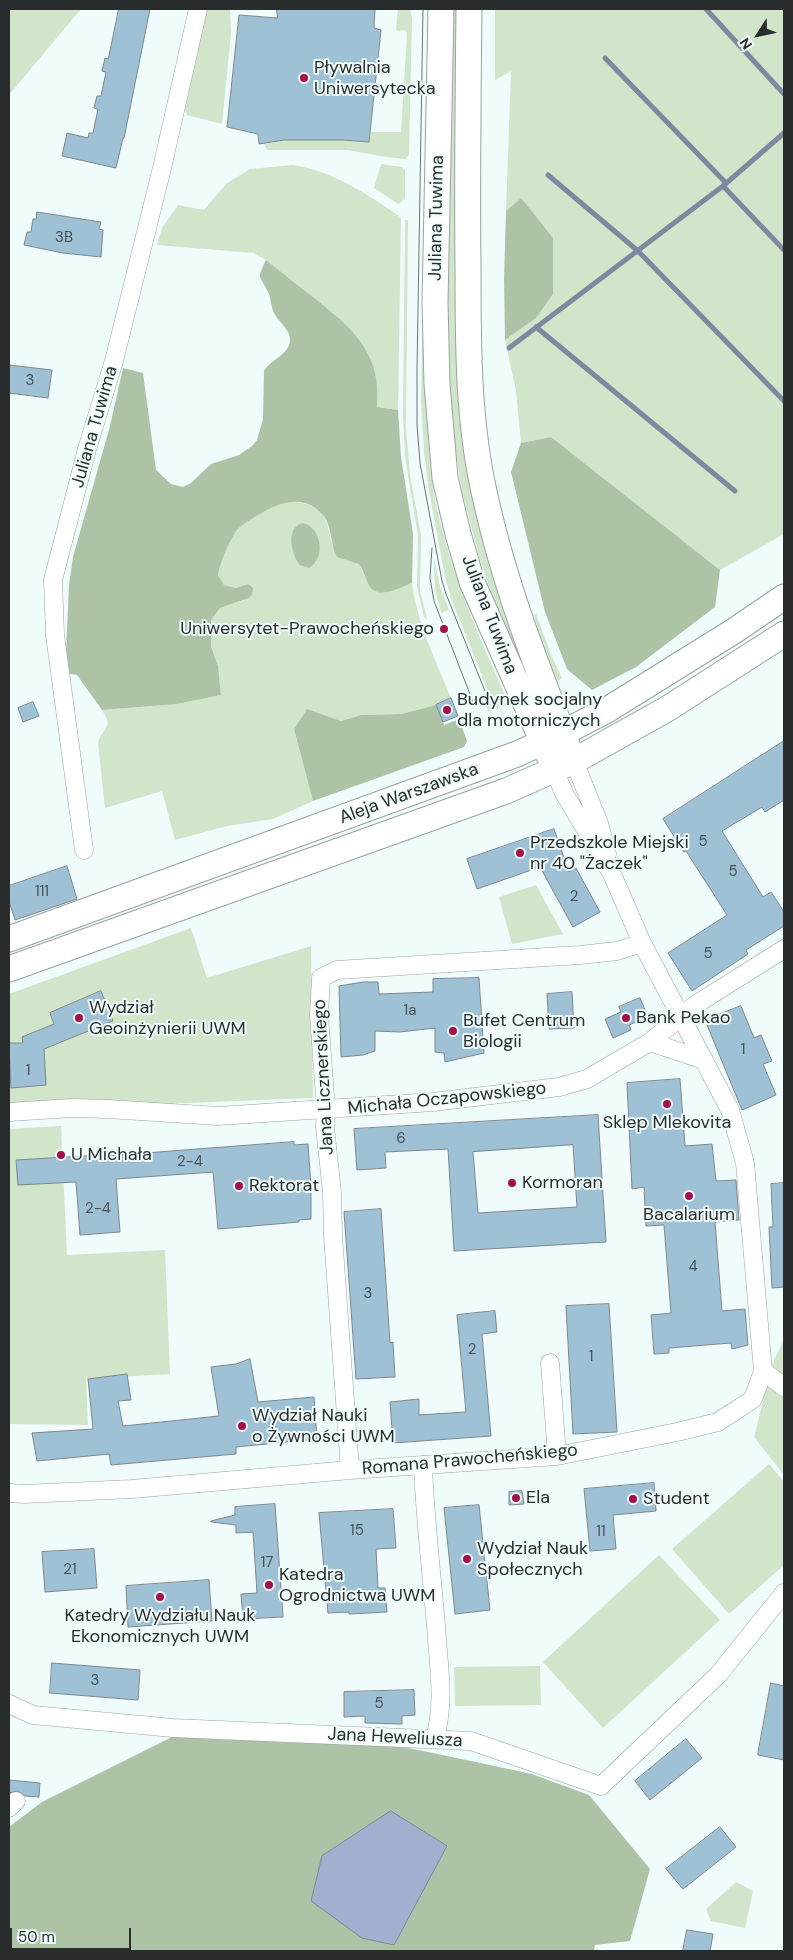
<!DOCTYPE html>
<meta charset="utf-8">
<style>
body{margin:0}
#map{position:relative;width:793px;height:1960px;overflow:hidden;background:#f0fbfc;font-family:"DM Sans",sans-serif}
canvas{display:block}
.frame{position:absolute;inset:0;border:10px solid #282c2c;pointer-events:none}
.north{position:absolute;left:733px;top:10px;width:50px;height:50px;-webkit-text-stroke:4px #f0fbfc;paint-order:stroke;rotate:235deg;font-size:14px;font-weight:700;line-height:20px;text-align:center;color:#282c2c}
.north::after{content:'';display:block;margin:auto;width:18px;height:22px;background:#282c2c;clip-path:polygon(50% 0,100% 100%,50% 72%,0 100%)}
.scale{position:absolute;left:10px;top:1928px;width:121px;height:22px;box-sizing:border-box;border:2px solid #282c2c;border-top:0;padding-left:6px;font-size:15px;line-height:18px;white-space:nowrap;color:#282c2c;-webkit-text-stroke:4px #f0fbfc;paint-order:stroke}
</style>
<div id="map">
<canvas width="793" height="1960"></canvas>
<div class="frame"></div>
<div class="north">N</div>
<div class="scale">50 m</div>
</div>
<script>
const context = document.querySelector('canvas').getContext('2d');
context.lineJoin = 'round';
function fillPath(path, color) {
  context.fillStyle = color;
  context.fill(path, 'evenodd');
}
function stroke(path, color, width, dash) {
  context.strokeStyle = color;
  context.lineWidth = width;
  context.lineCap = dash ? 'butt' : 'round';
  context.setLineDash(dash || []);
  context.stroke(path);
}
function label(font, color, halo, rows, align = 'center') {
  context.font = font + ' "DM Sans",sans-serif';
  context.lineWidth = 4;
  context.setLineDash([]);
  context.textBaseline = 'middle';
  context.strokeStyle = halo;
  context.fillStyle = color;
  for (const [text, x, y, turn = 0] of rows) {
    context.save();
    context.translate(x, y);
    context.rotate((+turn || 0) * Math.PI / 180);
    context.textAlign = isNaN(turn) ? turn : align;
    if (halo) context.strokeText(text, 0, 0);
    context.fillText(text, 0, 0);
    context.restore();
  }
}
fillPath(new Path2D(`
 M9,9H81L9,95Z
 M205,9H230L231,33L222,124L187,115L185,110Z
 M398,9H410L412,18L409,155L405,159L386,157L347,150H267L264,144L284,140H343L369,142L371,132H401L407,33L405,30L397,31L396,29Z
 M428,9H431L427,417C429,446 430,476 436,504C451,574 480,639 509,704L489,712L484,699L490,696L452,601L445,577L428,485L424,451L421,400Z
 M451,9H461L457,296L522,656L519,657L499,614L480,560L461,487L447,389Z
 M495,9H784V534L720,570L551,437L521,443L516,391L505,340L536,318L521,198L506,211L511,71L495,80Z
 M381,164L402,167L405,170V199L399,204L395,202L374,188Z
 M293,165C333,171 367,194 399,216L401,219L398,410L377,407C382,356 356,331 318,301C301,288 284,274 266,260L254,253L157,245L162,228L178,205L204,210L226,184L250,169Z
 M405,220H408L406,427L410,475L421,535L420,590L427,619L424,617L417,587L418,536L405,457L403,416Z
 M291,501C332,507 324,521 335,553L359,564L369,585L383,593L412,583C417,623 436,661 451,698L436,705L401,714L361,715L341,721L307,709L294,729L313,801L273,819L227,826L175,840L162,791L105,808L98,742C104,726 114,729 102,710L177,704L221,695L218,666L211,646V620L220,608L245,600L248,584L236,588L224,585L218,575C221,561 227,542 236,531C245,519 276,503 291,501Z
 M434,558L440,586L449,610L441,613L435,589Z
 M534,614H536L552,657L562,678L556,683L542,649Z
 M536,885L563,934L512,944L499,897Z
 M191,928L207,978L311,946L313,1098L9,1110V994Z
 M61,1126L67,1255L165,1250L170,1374L86,1379L88,1425L9,1424V1129Z
 M784,1340V1475L754,1437L773,1362Z
 M769,1464L784,1482V1565L729,1614L672,1549Z
 M659,1555L720,1620L603,1728L543,1662Z
 M540,1666L541,1705L455,1706L454,1667Z
 M736,1882L753,1891L745,1928L711,1921L706,1909Z`), '#d1e5ca');
fillPath(new Path2D(`
 M521,198L553,238V294L536,318L505,340L504,279L506,211Z
 M266,260C284,274 301,288 318,301C356,331 382,356 377,407L398,410L401,457L413,534L412,583C400,587 378,601 369,585C365,578 364,571 359,564L337,557L335,553C330,540 332,525 322,514C301,491 273,505 253,518C247,522 239,526 235,533C227,545 221,561 218,575L224,585L236,588L248,584L253,588L252,594L249,598L220,608L211,620V646L218,666L221,695L177,704L102,710L77,675L65,673L69,585L73,557L110,426L123,368L143,373L156,470L171,484L183,487L191,483L211,464L239,455L252,446L257,440L263,419L264,371C270,360 287,356 290,342C292,330 277,321 273,311C271,305 271,298 268,292C260,274 256,281 266,260Z
 M551,437L720,570L715,607L636,667L592,690L567,669L545,612L511,472L521,443Z
 M303,523C322,528 326,558 309,568L300,565C291,554 285,527 303,523Z
 M436,705L444,725L459,719L467,741L464,747L313,801L294,729L307,709L341,721L361,715L401,714Z
 M172,1737L310,1743L359,1740L414,1749L532,1774L589,1795L650,1869L630,1941L595,1945L594,1951H9V1827L42,1802Z`), '#adc3a5');
const water = new Path2D(`
 M391,1811L447,1846L394,1945L362,1938L311,1901L322,1856Z`);
fillPath(water, '#a3afcf');
stroke(water, '#7e889e', 1);
stroke(new Path2D(`
 M706,9L784,94
 M605,58L726,183
 M548,175L638,251L784,401
 M723,186L784,250
 M536,327L735,491
 M509,348L723,186L784,133`), '#7e889e', 5);
const building = new Path2D(`
 M119,9H150L124,138H123L116,168L62,156L67,133L88,138L89,133H93L98,109L94,108L97,96H101L106,72L102,71L105,58L108,59Z
 M277,9H375L374,28L381,30L369,142L343,140H284L259,144L258,134L227,127L239,15L277,18Z
 M37,212L101,222L99,229L103,230L101,257L63,253L24,245L27,232H31L33,219H36Z
 M9,365L52,370L48,398L9,393Z
 M451,698L458,716L443,722L436,705Z
 M33,702L39,716L23,722L18,708Z
 M784,741V800L765,812L762,807L722,831L763,897L771,892L784,912V926L746,950L748,954L692,991L668,953L727,915L686,851L684,852L663,819Z
 M554,829L569,872L576,868L600,912L573,927L540,867L477,889L467,859Z
 M67,866L77,899L15,920L9,901V886Z
 M479,978L484,1053L445,1062L444,1053L435,1052V1028L400,1032L375,1031V1051L363,1055L341,1057L339,986L363,982H378L379,994L433,992V979Z
 M101,991L113,1021L44,1049L46,1085L11,1088L9,1043H23L22,1037L54,1024L50,1013Z
 M572,992L574,1028L549,1029L547,994Z
 M640,998L648,1017L629,1025L631,1030L613,1038L605,1019L621,1012L619,1007Z
 M741,1006L754,1038L761,1035L772,1061L763,1064L776,1095L742,1110L705,1020Z
 M680,1079L685,1146L712,1144L716,1181L736,1180L739,1220L715,1222L722,1311L745,1309L748,1345L732,1349L731,1343L669,1348V1353L654,1354L651,1315L671,1313L664,1225L646,1226L644,1187L632,1189L627,1083Z
 M598,1115L606,1242L454,1251L448,1149L385,1152L386,1168L357,1170L354,1129ZM573,1145L577,1207L478,1213L473,1152Z
 M294,1142V1145L308,1144L311,1186V1219L299,1220V1222L218,1229L213,1172L116,1179L120,1232L80,1235L76,1182L18,1185L16,1160L101,1155V1156Z
 M784,1183V1287L772,1288L769,1227H773L771,1184Z
 M381,1209L390,1343L393,1342L395,1377L356,1379L344,1212Z
 M609,1304L617,1432L573,1434L566,1306Z
 M495,1311L497,1332L482,1334L491,1436L393,1443L390,1402L419,1399V1415L466,1412L457,1315Z
 M250,1359L258,1402L314,1397L317,1439L236,1447V1454L111,1465L109,1454L37,1461L32,1433L93,1429L88,1379L127,1374L131,1400L118,1401L123,1426L219,1416L211,1367L236,1364Z
 M654,1483L656,1511L613,1515L616,1549L590,1551L584,1489Z
 M522,1491L524,1504L509,1505V1492Z
 M275,1504L283,1617L243,1619L241,1594L257,1593L253,1532L236,1533V1525L211,1522V1521L235,1515V1507Z
 M479,1505L490,1610L455,1614L444,1508Z
 M393,1509L396,1548L376,1549L378,1588H385L387,1612L349,1614V1612L328,1613L319,1513Z
 M94,1549L97,1588L45,1592L42,1552Z
 M209,1580L212,1621L128,1627L126,1586Z
 M52,1663L140,1670L138,1700L50,1693Z
 M771,1683L784,1686V1760L758,1755Z
 M414,1690L415,1715L402,1716V1724L365,1723V1716L344,1717V1692Z
 M686,1739L702,1758L650,1800L635,1781Z
 M9,1780L40,1783L39,1797L25,1796L18,1791L9,1793Z
 M720,1827L736,1847L683,1889L666,1869Z
 M687,1930L713,1934L710,1951H683Z`);
fillPath(building, '#9fc1d6');
stroke(building, '#7f878b', 1);
const minor = new Path2D(`
 M574,761L599,823L607,854
 M84,850L55,635L53,580L87,449L114,361L162,168L198,9
 M650,1042L704,1060
 M9,1112L72,1108L108,1109L218,1116L433,1102L559,1087L587,1079L650,1042L695,1005L784,949
 M550,1363L557,1456
 M763,1371L784,1387
 M423,1465C425,1524 433,1582 437,1640C440,1676 444,1703 435,1739
 M350,1470L333,1236L332,1192L325,1128L326,1110L319,1015L321,978L337,970L580,955L617,951L642,943
 M9,1493L24,1494L132,1489L350,1470L557,1456L677,1432L718,1422L753,1399L763,1371L745,1163L730,1110L642,943L612,874L565,795L554,770
 M9,1704L33,1715L173,1728L471,1741L601,1786L718,1675L784,1593
 M9,1808L16,1801`);
const secondary = new Path2D(`
 M441,9L435,302L437,384L445,478L458,534L472,582L549,756
 M469,9C468,96 467,183 468,270C468,345 468,423 485,496C504,583 536,665 568,747
 M9,939L517,754L563,733L607,710L734,631L784,597
 M9,969L506,791L574,761L667,709L784,634`);
stroke(minor, '#98a2a2', 19);
stroke(secondary, '#98a2a2', 27);
stroke(minor, '#fff', 18);
stroke(secondary, '#fff', 25);
stroke(new Path2D(`
 M423,9L417,369V425L420,463L442,581L446,594L487,696
 M432,548L430,578L434,601L473,702`), '#6c7272', 1);
for (const [x, y, r, color] of [
 [304,78,5,"#a40e4a"],
 [444,629,5,"#a40e4a"],
 [447,710,5,"#a40e4a"],
 [520,853,5,"#a40e4a"],
 [79,1018,5,"#a40e4a"],
 [626,1018,5,"#a40e4a"],
 [453,1031,5,"#a40e4a"],
 [667,1104,5,"#a40e4a"],
 [61,1155,5,"#a40e4a"],
 [512,1183,5,"#a40e4a"],
 [239,1186,5,"#a40e4a"],
 [689,1196,5,"#a40e4a"],
 [242,1426,5,"#a40e4a"],
 [516,1498,5,"#a40e4a"],
 [633,1499,5,"#a40e4a"],
 [467,1559,5,"#a40e4a"],
 [269,1585,5,"#a40e4a"],
 [160,1597,5,"#a40e4a"]
]) {
  const dot = new Path2D();
  dot.arc(x, y, r, 0, 2 * Math.PI);
  context.fillStyle = color;
  context.fill(dot);
  stroke(dot, '#f0fbfc', 2);
}
label('15px', '#465156', null, [
 ["3B",64,238],
 ["3",30,381],
 ["5",703,842],
 ["5",733,872],
 ["111",42,892],
 ["2",574,897],
 ["5",708,954],
 ["1a",410,1011],
 ["1",743,1050],
 ["1",28,1071],
 ["6",401,1139],
 ["2-4",190,1162],
 ["2-4",98,1209],
 ["4",693,1267],
 ["3",368,1294],
 ["2",472,1350],
 ["1",591,1357],
 ["15",357,1531],
 ["11",601,1532],
 ["17",267,1563],
 ["21",70,1570],
 ["3",95,1681],
 ["5",379,1704]
]);
label('18px', '#282c2c', '#f0fbfc', [
 ["Pływalnia",314,68],
 ["Uniwersytecka",314,89],
 ["Uniwersytet-Prawocheńskiego",434,629,"right"],
 ["Budynek socjalny",457,700],
 ["dla motorniczych",457,721],
 ["Przedszkole Miejski",530,843],
 ["nr 40 \"Żaczek\"",530,864],
 ["Wydział",89,1008],
 ["Geoinżynierii UWM",89,1029],
 ["Bank Pekao",636,1018],
 ["Bufet Centrum",463,1021],
 ["Biologii",463,1042],
 ["Sklep Mlekovita",667,1123,"center"],
 ["U Michała",71,1155],
 ["Kormoran",522,1183],
 ["Rektorat",249,1186],
 ["Bacalarium",689,1215,"center"],
 ["Wydział Nauki",252,1416],
 ["o Żywności UWM",252,1437],
 ["Ela",526,1498],
 ["Student",643,1499],
 ["Wydział Nauk",477,1549],
 ["Społecznych",477,1570],
 ["Katedra",279,1575],
 ["Ogrodnictwa UWM",279,1596],
 ["Katedry Wydziału Nauk",160,1616,"center"],
 ["Ekonomicznych UWM",160,1637,"center"]
], 'left');
label('18px', '#282c2c', '#f0fbfc', [
 ["Juliana Tuwima",437,218,-89],
 ["Juliana Tuwima",95,427,-74],
 ["Juliana Tuwima",489,615,69],
 ["Aleja Warszawska",409,794,-20],
 ["Jana Licznerskiego",324,1077,-93],
 ["Michała Oczapowskiego",447,1099,-6],
 ["Romana Prawocheńskiego",470,1460,-5],
 ["Jana Heweliusza",395,1738,3]
]);
</script>
